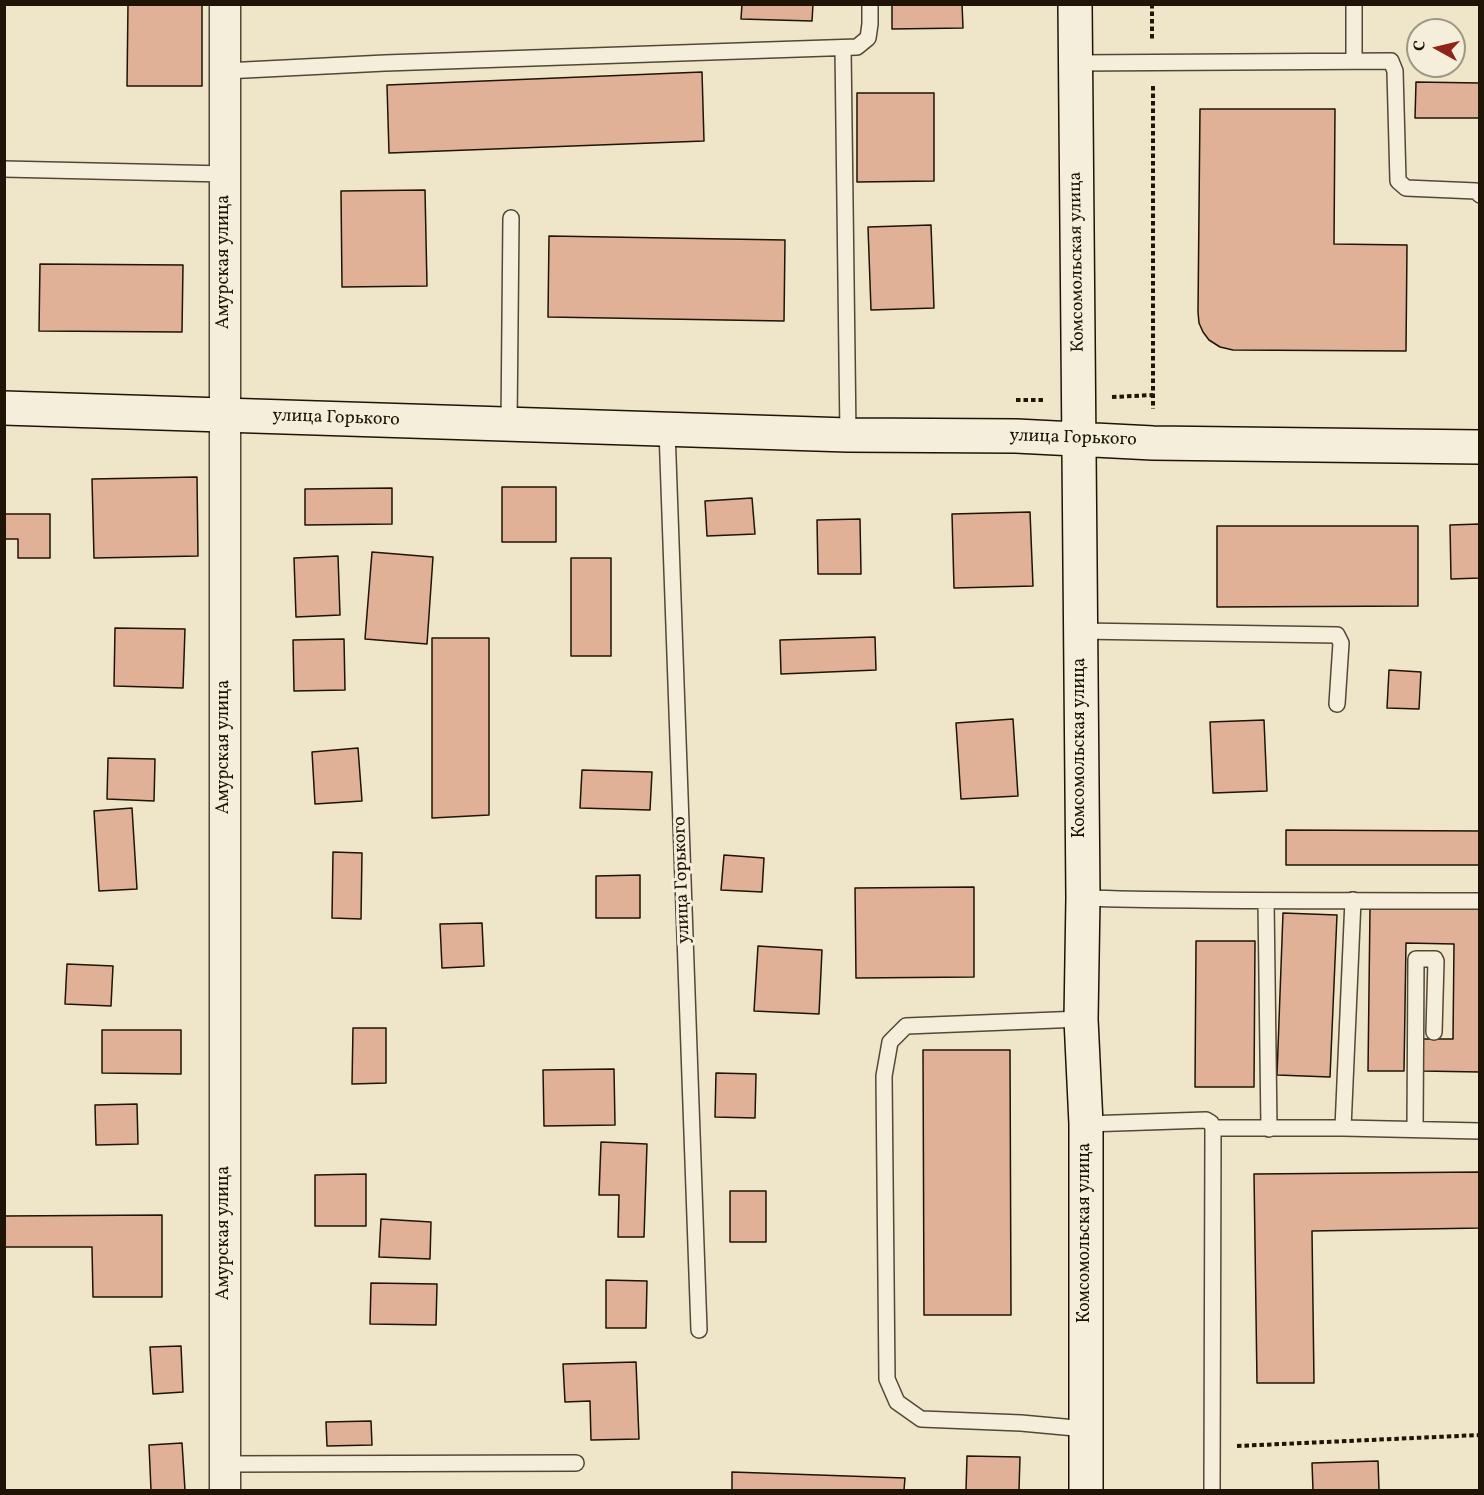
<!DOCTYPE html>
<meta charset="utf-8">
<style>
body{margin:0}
#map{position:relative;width:1484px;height:1495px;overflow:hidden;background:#efe5c8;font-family:Vollkorn,serif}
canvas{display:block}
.frame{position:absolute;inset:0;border:6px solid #1f1405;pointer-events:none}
.north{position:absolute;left:1406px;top:18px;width:60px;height:60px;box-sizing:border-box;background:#f5eedb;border:2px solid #9f9785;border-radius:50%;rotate:278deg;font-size:16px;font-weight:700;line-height:24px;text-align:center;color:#1f1405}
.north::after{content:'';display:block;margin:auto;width:21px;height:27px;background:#8f2418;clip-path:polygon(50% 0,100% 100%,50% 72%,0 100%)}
</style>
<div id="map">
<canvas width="1484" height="1495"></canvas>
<div class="frame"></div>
<div class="north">С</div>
</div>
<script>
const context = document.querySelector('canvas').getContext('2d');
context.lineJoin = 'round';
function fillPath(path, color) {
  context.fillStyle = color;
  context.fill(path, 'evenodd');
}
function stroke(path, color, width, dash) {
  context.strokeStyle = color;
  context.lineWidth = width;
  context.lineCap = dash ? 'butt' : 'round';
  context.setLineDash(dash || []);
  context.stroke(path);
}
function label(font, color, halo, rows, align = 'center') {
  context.font = font + ' Vollkorn,serif';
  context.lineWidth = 6;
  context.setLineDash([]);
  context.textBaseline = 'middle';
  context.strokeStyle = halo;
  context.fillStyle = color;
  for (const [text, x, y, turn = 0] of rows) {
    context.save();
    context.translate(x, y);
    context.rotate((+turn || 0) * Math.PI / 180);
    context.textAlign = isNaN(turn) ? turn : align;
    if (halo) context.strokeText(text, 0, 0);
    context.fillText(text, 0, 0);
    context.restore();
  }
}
const building = new Path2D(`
 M202,4V86H127L128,4Z
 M742,4H813L812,21L741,19Z
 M892,4H962L963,28L892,29Z
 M702,72L704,141L389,153L387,85Z
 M1416,82L1480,83V118H1415Z
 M857,93H934V181L857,182Z
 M1200,109H1335L1334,244L1407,245L1406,351L1233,350L1220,347L1209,340L1203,332L1199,323L1198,312Z
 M425,190L427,286L342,287L341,191Z
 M931,225L934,308L871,310L868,227Z
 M549,236L785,240L784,321L548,317Z
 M40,264L183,265L182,332L39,331Z
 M197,477L198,556L94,558L92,479Z
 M502,487H556V542H502Z
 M392,488V524L305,525V489Z
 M752,498L755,534L707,536L705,501Z
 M1030,512L1033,586L954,588L952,514Z
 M4,514H50V558H18V539H4Z
 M860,519L861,574H818L817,520Z
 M1480,524V578L1451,579L1450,525Z
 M1217,526H1418V606L1217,607Z
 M372,552L433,557L427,644L365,639Z
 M338,556L340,615L296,617L294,558Z
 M571,558H611V656H571Z
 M115,628L185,629L183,688L114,686Z
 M875,637L876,670L781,674L780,640Z
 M432,638H489V815L432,818Z
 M344,639L345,690L294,691L293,640Z
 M1389,670L1421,672L1419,709L1387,708Z
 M1013,719L1018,796L961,799L956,723Z
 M1264,720L1267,791L1213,793L1210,722Z
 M358,748L362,801L315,804L312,752Z
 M108,758L155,759L154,801L107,799Z
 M582,770L652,772L650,810L580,808Z
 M132,808L137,889L99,891L94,811Z
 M1286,830L1480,831V865H1286Z
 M333,852L362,853L361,919L332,918Z
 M724,855L764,858L762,892L721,890Z
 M640,875V918H596V876Z
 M974,887V977L856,978L855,888Z
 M1370,908L1480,909V1072L1422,1071L1423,1039H1453L1454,944L1406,943L1404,1071H1368Z
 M1283,913L1337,915L1330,1077L1277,1075Z
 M482,923L484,966L442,968L440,924Z
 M1196,941H1255L1254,1087H1195Z
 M758,946L822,950L819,1014L754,1011Z
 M67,964L113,966L111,1006L65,1004Z
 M353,1028H386V1083L352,1084Z
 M102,1030H181V1074L102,1073Z
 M923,1050H1010L1011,1315H924Z
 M614,1069L615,1125L544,1126L543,1070Z
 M716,1073L756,1074L755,1118L715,1117Z
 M137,1104L138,1144L96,1145L95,1105Z
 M601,1142L647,1144L644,1237H618L619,1195H599Z
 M1480,1172V1228L1312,1231L1314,1383H1257L1254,1174Z
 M366,1174V1226H315V1175Z
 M730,1191H766V1242H730Z
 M162,1215V1297H93L92,1247H4V1216Z
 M381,1219L431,1222L430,1259L379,1257Z
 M606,1280L647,1281L646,1328H606Z
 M371,1283L437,1284L436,1325L370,1324Z
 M181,1346L183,1392L153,1394L150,1347Z
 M636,1362L639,1439L591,1440L590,1401L565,1402L563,1364Z
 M371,1421L372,1445L327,1446L326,1422Z
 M182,1443L185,1490H151L149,1445Z
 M967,1456L1020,1457L1019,1490H966Z
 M1378,1461L1379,1490H1313L1312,1463Z
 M732,1472L905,1478L904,1490H732Z`);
fillPath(building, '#e0b097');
stroke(building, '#1f1405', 1.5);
const service = new Path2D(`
 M843,48L848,435
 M1354,61V4
 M1076,63L1391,61L1395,71L1398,181L1406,188L1476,191L1480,195
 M225,71L385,63L857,47L868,38L870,24V4
 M4,169L225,174
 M509,425L511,218
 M667,430L699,1330
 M1080,631L1337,635L1341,643L1337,704
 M1083,898C1215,902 1347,900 1480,901
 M1266,901L1269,1129
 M1081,1019L906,1026L890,1042L884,1076L887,1379L897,1402L921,1419L1021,1423L1086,1429
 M1086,1124L1206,1120L1211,1123L1213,1128L1212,1490
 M1213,1128H1343L1480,1131
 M1343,1128L1353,900
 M1415,1129L1416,959H1435L1436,961L1434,1032
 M225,1464L576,1463`);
const minor = new Path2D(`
 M225,1490V4`);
const secondary = new Path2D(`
 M1075,4L1083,898L1081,1019L1086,1124V1490
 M4,408L848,435L1016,436L1153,443L1480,447`);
stroke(service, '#534836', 18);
stroke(minor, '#534836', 33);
stroke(secondary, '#1f1405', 36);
stroke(new Path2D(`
 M1152,4V40
 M1153,86V409
 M1112,397L1153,395
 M1016,400H1045
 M1237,1446L1480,1435`), '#1f1405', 4, [4.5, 3]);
stroke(service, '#f5eedb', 15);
stroke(minor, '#f5eedb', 30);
stroke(secondary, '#f5eedb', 33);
label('18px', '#1f1405', '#f5eedb', [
 ["Амурская улица",225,262,-90],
 ["Комсомольская улица",1078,262,-91],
 ["улица Горького",336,419,2],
 ["улица Горького",1073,439,2],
 ["Амурская улица",225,747,-90],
 ["Комсомольская улица",1081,748,-90],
 ["улица Горького",683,880,-92],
 ["Амурская улица",225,1233,-90],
 ["Комсомольская улица",1086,1233,-90]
]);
</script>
